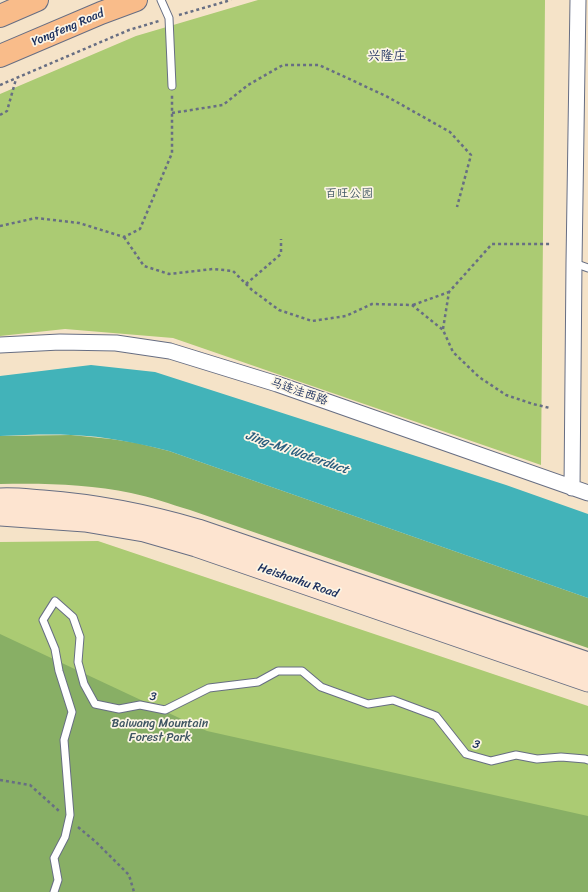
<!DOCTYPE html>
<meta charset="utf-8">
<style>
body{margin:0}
canvas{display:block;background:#f5e3c8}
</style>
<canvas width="588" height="892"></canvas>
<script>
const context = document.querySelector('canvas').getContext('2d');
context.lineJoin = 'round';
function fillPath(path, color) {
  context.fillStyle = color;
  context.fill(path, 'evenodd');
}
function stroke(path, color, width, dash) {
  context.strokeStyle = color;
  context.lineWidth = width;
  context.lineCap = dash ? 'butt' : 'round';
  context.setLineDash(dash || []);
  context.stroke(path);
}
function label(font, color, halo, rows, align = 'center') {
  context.font = font + ' Sriracha,"LXGW WenKai TC",sans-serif';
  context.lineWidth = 3.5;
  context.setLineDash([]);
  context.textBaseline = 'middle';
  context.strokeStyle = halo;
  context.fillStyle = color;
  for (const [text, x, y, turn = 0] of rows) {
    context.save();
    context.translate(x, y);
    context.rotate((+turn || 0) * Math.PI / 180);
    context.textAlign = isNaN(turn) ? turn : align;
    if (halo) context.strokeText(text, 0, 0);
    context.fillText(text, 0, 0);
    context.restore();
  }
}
fillPath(new Path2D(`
 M258,0H545L541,465L173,338L65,329L0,336V94L136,36Z
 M98,541L588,706V892H0V542Z`), '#abcb73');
fillPath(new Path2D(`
 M71,435L111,439L137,443L169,451L588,598V648L190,510C170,504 151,497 131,493C89,484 43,483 0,484V436Z
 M0,634L207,731L588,816V892H0Z`), '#88af65');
fillPath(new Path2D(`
 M91,365L155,372L506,485L588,514V598L169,451C137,443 105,436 71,435C48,434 24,435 0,436V376Z`), '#42b3b9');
const lane = new Path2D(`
 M161,0L169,18L172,86
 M574,263L588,268
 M54,892L58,880L54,858L65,837L70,815L64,740L72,712L59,671L55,649L43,620L55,601L73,617L80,637L78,662L84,684L95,704L119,709L140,705L165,710L209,688L258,682L278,671H302L321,687L368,704L393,700L436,716L466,754L491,761L516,755L537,759L561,757L585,759L588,760`);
const street = new Path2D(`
 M0,345L60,342L116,343L170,351L277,384L588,493
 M572,488L574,263L578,0`);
const secondary = new Path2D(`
 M0,499C14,498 29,500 43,501C96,505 147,515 198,530L588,663
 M0,515L85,521L144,531L196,546L588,681`);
const primary = new Path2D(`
 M0,16L37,0
 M0,56L101,13L136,0`);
stroke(lane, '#676e83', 9);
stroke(street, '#676e83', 17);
stroke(secondary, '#676e83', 23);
stroke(primary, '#676e83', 24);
stroke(new Path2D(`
 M179,15L231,0
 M0,85L129,30L159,21
 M172,113L223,105L248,85L283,65H319L386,96L450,132L471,155L457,207
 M0,115L7,111L16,79
 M0,226L36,218L79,223L124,237L140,229L172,153V95
 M124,237L144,266L169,274L213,269L233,271L252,290L279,310L312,321L346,316L372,304L412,305L443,330L453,352L479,377L506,395L533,404L550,408
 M246,284L281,254V239
 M413,305L449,292
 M443,329L449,292L492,244H552
 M0,780L30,785L59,811
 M78,827L96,842L129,875L134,892`), '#676e83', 2.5, [3, 3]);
stroke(lane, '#fff', 7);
stroke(street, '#fff', 15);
stroke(secondary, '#fde4d0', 21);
stroke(primary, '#f9bc8a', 22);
label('12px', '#1b2f5e', '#fcf5e5', [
 ["Yongfeng Road",68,28,-23],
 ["马连洼西路",299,392,19],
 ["Heishanhu Road",298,581,19],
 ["3",153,697,10],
 ["3",476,745,19]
]);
label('12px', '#3f5663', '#fcf5e5', [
 ["百旺公园",349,194],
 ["Baiwang Mountain",160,724],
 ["Forest Park",160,738]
]);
label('13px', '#1b2f5e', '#fcf5e5', [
 ["兴隆庄",387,57]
]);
label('italic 13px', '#295d7e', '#fcf5e5', [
 ["Jing-Mi Waterduct",297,453,19]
]);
</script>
